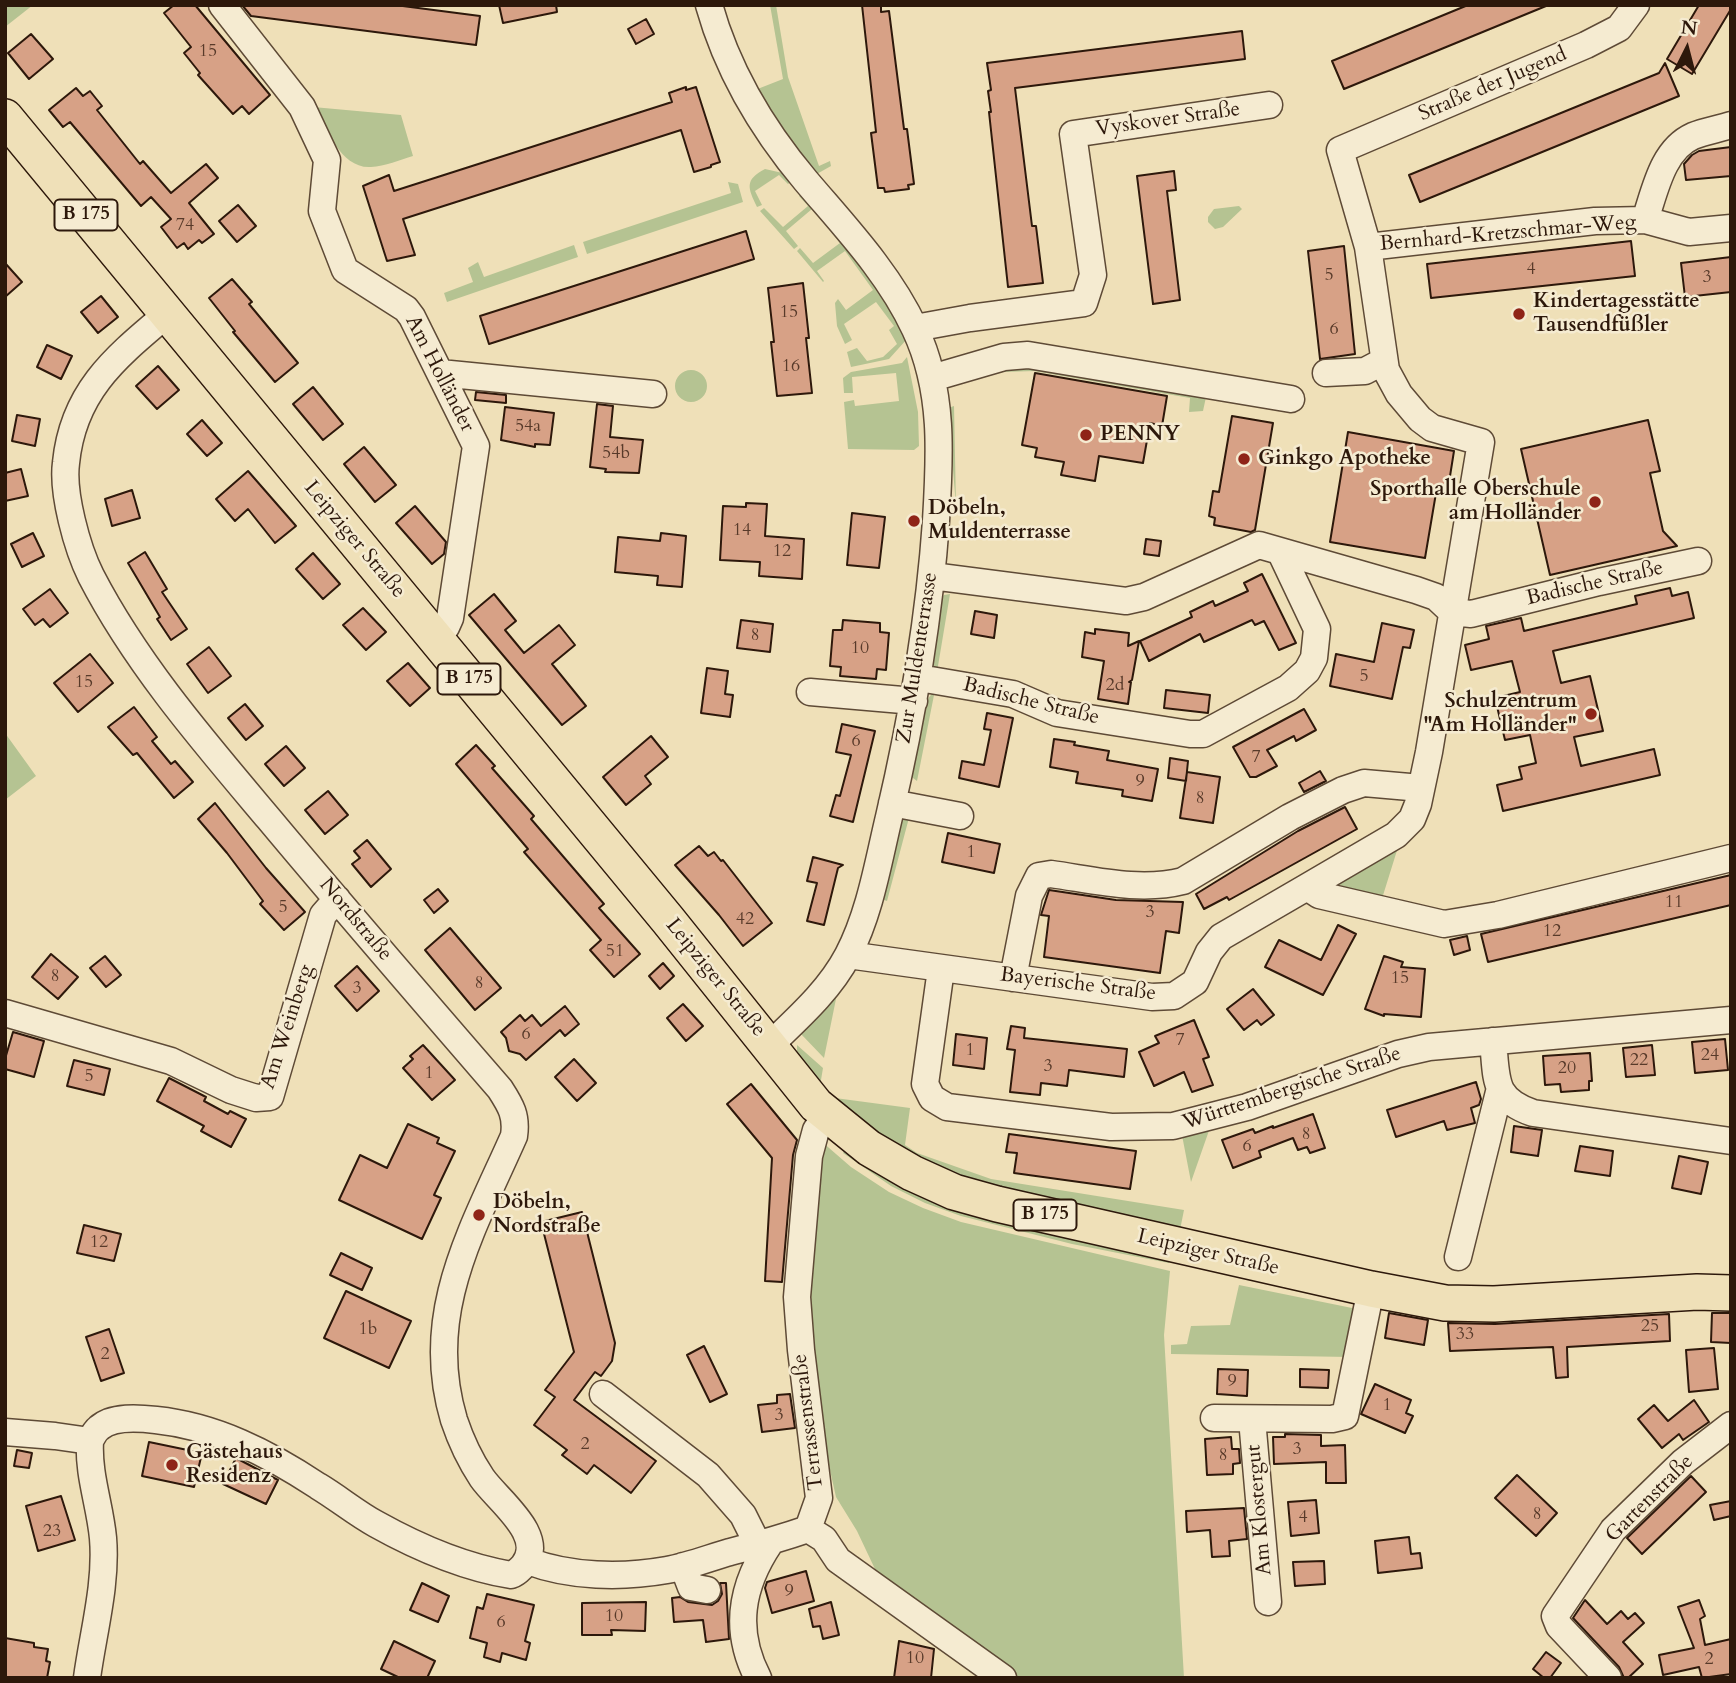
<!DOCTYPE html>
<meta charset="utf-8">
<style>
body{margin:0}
#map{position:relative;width:1736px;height:1683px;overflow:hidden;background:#efe0b8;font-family:Cardo,serif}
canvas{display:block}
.frame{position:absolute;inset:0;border:7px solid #2d180b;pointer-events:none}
.north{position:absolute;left:1652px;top:14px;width:70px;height:70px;-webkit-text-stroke:5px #f5ebd1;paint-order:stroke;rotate:6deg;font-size:19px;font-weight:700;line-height:28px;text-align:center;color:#2d180b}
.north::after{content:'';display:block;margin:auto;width:24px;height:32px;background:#2d180b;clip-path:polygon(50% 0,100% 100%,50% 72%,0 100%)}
</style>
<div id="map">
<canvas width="1736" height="1683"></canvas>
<div class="frame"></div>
<div class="north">N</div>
</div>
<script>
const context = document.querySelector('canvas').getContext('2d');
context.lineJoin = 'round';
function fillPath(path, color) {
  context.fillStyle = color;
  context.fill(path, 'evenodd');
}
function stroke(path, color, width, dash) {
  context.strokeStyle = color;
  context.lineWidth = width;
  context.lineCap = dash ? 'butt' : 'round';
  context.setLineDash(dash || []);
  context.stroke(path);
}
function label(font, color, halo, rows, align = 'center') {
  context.font = font + ' Cardo,serif';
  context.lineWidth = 5;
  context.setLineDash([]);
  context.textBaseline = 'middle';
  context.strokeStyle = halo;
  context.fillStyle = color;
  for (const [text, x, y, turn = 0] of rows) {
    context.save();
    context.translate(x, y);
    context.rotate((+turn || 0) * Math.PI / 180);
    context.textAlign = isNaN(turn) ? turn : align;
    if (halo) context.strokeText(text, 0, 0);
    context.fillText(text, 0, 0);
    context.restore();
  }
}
fillPath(new Path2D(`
 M5,5H33L5,27Z
 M770,5H776L788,77L819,166L830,161L831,166L815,175L755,90L783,79Z
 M313,107L401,115L413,156C400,160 385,166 371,167C341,169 327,129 313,107Z
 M765,169L787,174L793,180L788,184L779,175L755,191L762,205L757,207C748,188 744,180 765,169Z
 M728,182L738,184L743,202L587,254L583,242L731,193Z
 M804,192L825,216L821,219L812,209L786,231L798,246L794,249L760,211L764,208L783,227L808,206L799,196Z
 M1239,206L1242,209L1223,227L1215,229L1208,222V217L1214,209Z
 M836,229L880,289L907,339L889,359L851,367L847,352L857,348L867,361L883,357L897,344L889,330L894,326L876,302L844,324L852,340L845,344L837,326L835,303L838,299L846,310L873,290L845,251L817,271L824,281L823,282L797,251L800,248L813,263L840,243L832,233Z
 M574,245L578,257L447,302L444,293L473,282L468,268L478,262L484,277Z
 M907,357L918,412L919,446L914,450L848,449L844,402L854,400L855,406L899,401L896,373L852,377L853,393H844L843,378L851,372L902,363Z
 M1007,362L1206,397L1203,411L1189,412L1190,398L1034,371L1003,372L973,380Z
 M675 386a16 16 0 1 1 32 0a16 16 0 1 1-32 0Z
 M954,406L956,506L948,408Z
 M950,594L937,672L930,671L940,602L944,595Z
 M935,690L917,781L909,775L926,701Z
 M5,733L36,776L5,800Z
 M902,813L910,814L887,901L881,899Z
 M1399,844L1380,905L1324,891Z
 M834,993L837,994L824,1058L801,1034Z
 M797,1045L823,1068L819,1092L797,1058Z
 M835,1098L910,1108L905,1145L917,1153L991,1179L1184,1210L1179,1235L963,1185L830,1106Z
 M1212,1122L1191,1182L1181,1130Z
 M827,1137L1171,1254L1169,1263L1072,1244L961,1216L925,1203L891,1186L843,1153L845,1150Z
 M821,1141L851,1167L889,1192L923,1208L961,1222L1170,1271L1164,1335L1184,1678H1019L883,1586L857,1531L836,1497L809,1376L803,1324Z
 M1239,1285L1357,1309L1350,1357L1171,1354V1345L1187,1344L1191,1326L1230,1325Z`), '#b5c392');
const building = new Path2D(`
 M174,5H195L270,95L249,114L242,106L233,114L198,75L200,73L184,53L191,47L164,13Z
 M242,5H395L480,16L476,45L251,16Z
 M499,5H556L557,12L503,23Z
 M862,5H881V12L889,11L904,129H907L914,184L908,185L909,189L885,192L884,188H878L871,133L876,132Z
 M1468,5L1546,6L1344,89L1332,61Z
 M1699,5H1731V9L1692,74L1667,59Z
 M646,19L654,34L636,44L628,29Z
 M1242,31L1245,59L1015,88L1032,226H1036L1043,283L1008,287L989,112H991L988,91L991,90L987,63Z
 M31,34L53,59L29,79L8,53Z
 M1665,63L1679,96L1420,202L1409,175L1659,73Z
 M686,87V90L696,87L720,162L711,165V167L694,172L681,130L403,219L415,255L387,261L363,186L389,175L394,191L672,102L669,93Z
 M76,88L83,96L90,91L102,106L97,110L140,164L143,161L171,193L206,164L218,178L189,203L214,234L202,243L199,240L188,249L184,243L177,248L161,227L171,219L151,197L141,206L70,122L63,127L49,110Z
 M1731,147V176L1686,180L1684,164L1692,155L1699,151Z
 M1174,171L1176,190L1167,191L1180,300L1153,304L1137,176Z
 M238,205L256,226L237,242L219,221Z
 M746,231L754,259L489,344L480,316Z
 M1631,241L1635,276L1431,298L1427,264Z
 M1344,246L1355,354L1320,359L1308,251Z
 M1731,257V292L1685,297L1681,263Z
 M5,263L22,282L5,297Z
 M232,279L252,302L249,304L298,363L275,382L233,332L235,331L209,298Z
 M803,283L809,338H806L812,393L777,396L771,342H774L768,288Z
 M101,296L118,317L98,333L81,312Z
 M47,345L72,356L61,379L37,367Z
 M158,366L179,390L157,409L136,386Z
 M1035,373L1167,396L1162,426L1150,423L1143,463L1099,456L1095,481L1061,475L1064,462L1035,457L1037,448L1022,445Z
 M313,387L343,424L323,440L293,404Z
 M476,392L506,395V403L475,400Z
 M597,404L613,406L610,437L643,440L639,473L605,472L606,469L590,467Z
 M505,407L554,413L550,445L535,444V447L501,440Z
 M17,415L40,419L35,446L12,441Z
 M1232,416L1273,423L1255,530L1251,532L1214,525L1215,518L1209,516L1213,491L1219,492Z
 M202,420L222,443L207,456L187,434Z
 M1648,420L1660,471L1650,473L1663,531L1677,546L1550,575L1521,449Z
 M1348,432L1454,451L1447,495L1436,493L1425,558L1330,542Z
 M364,447L396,485L375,502L344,464Z
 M21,469L28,496L5,501V473Z
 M248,471L296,526L275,543L248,509L235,521L216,499Z
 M132,490L140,518L112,526L105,499Z
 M746,503L767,504L765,536L804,539L802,579L759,576L760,562L720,560L723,506L746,507Z
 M415,506L446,542L444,554L432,564L396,523Z
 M852,513L885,517L879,568L847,565Z
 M33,533L44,556L22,567L11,544Z
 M661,533L686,536L682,587L657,585L658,576L615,572L618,537L660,541Z
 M1146,539L1161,541L1159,556L1144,554Z
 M145,552L167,589L162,592L187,629L171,640L157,619L160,617L128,563Z
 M313,553L340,584L323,599L296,569Z
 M1262,574L1296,643L1279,650L1264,621L1255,625L1252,620L1204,642L1200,634L1149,661L1140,641L1192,617L1190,612L1213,601L1215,606L1248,591L1244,583Z
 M1670,588L1672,596L1688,592L1694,618L1553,651L1561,683L1590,676L1603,731L1574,737L1581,766L1654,749L1660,775L1503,811L1497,785L1522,779L1519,767L1536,763L1530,735L1505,740L1495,698L1520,692L1512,661L1471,670L1465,645L1489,639L1486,626L1521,618L1524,631L1637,604L1635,596Z
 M50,589L68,613L50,627L43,619L35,625L23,609Z
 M494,594L516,621L505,630L524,653L559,625L575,645L552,664L586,706L562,725L469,615Z
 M363,608L386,632L366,650L343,625Z
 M975,611L997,615L994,638L971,634Z
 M741,620L773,624L770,652L737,648Z
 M843,620L880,623V632L889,633L886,670L877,669L876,679L840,676L841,667L830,666L833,630H842Z
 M1382,623L1414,630L1410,648L1403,647L1392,699L1330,686L1336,654L1374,662Z
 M1095,629L1129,633L1128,646L1139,641L1132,680L1129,682H1131L1128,704L1098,699L1104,661L1082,657L1085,632L1095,634Z
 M209,647L231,676L208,693L187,664Z
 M90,654L113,683L78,712L54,683Z
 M408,663L430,688L410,706L387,681Z
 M707,668L728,671L725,694L733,695L730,717L701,713Z
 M1166,690L1210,695L1208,713L1164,708Z
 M245,704L263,726L246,740L228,718Z
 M134,707L157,737L152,741L171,764L175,761L193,782L174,798L137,753L133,755L108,727Z
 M1304,709L1316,730L1296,741L1294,736L1267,750L1277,766L1256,777H1250L1233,747Z
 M987,713L1013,718L999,787L959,778L962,761L984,765L991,730L984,729Z
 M842,724L875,731L853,822L830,816L836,795L840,796L851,755L836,752Z
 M651,736L668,757L645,776L651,784L626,805L603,777Z
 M1054,739L1075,742L1074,745L1109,751L1107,760L1158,769L1152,801L1122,796L1123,790L1076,783L1078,772L1050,767Z
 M476,745L495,766L492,768L534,816L531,819L604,904L599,908L640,954L614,977L590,950L601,940L524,852L528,849L456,764Z
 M286,746L305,768L284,786L265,764Z
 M1170,758L1188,761L1186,781L1168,778Z
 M1320,771L1326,781L1304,792L1299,783Z
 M1187,772L1220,777L1213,823L1180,818Z
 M328,791L348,815L325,834L305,810Z
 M215,803L266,868L305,912L284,930L260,904L263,901L227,853L198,819Z
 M1345,807L1357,829L1229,900L1227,897L1204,909L1196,894L1298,831Z
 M948,833L1000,844L994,873L942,862Z
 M367,840L391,869L371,887L352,864L360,858L354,851Z
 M699,846L708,856L714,852L721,861L723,860L772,923L743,946L719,915L675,865Z
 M813,857L843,865L838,868L824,925L807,921L817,883L807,881Z
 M1731,875V905L1488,962L1481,934Z
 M438,889L448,901L434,913L424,900Z
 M1049,890L1116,900L1183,902L1179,933L1166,931L1160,973L1044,957L1049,916L1041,915Z
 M1338,925L1356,934L1323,995L1265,967L1279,940L1321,960Z
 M450,928L501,988L475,1010L425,950Z
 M1467,936L1470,950L1454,955L1450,940Z
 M51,954L78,977L58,999L32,977Z
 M105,956L121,975L106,987L90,968Z
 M1384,956L1403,962L1401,967L1425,969L1421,1017L1384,1014V1016L1365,1009Z
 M663,963L674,976L660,989L649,976Z
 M357,966L379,991L357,1011L335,986Z
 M1253,989L1274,1015L1261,1025L1257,1020L1244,1030L1227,1009Z
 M683,1004L703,1026L686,1041L667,1018Z
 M565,1006L579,1024L565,1036L560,1030L526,1060L520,1054L509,1051L506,1038L501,1032L520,1015L525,1021L532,1015L541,1026Z
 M1194,1020L1209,1057L1203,1059L1213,1085L1192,1092L1184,1072L1154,1086L1139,1052L1159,1043L1155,1036Z
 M1011,1026L1025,1028L1024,1038L1127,1049L1124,1077L1069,1070L1067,1086L1041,1083L1040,1095L1010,1092L1015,1050L1007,1049Z
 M13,1032L44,1041L34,1077L5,1069V1059Z
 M956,1034L987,1038L984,1069L953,1065Z
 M1725,1039L1728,1070L1695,1073L1692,1042Z
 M423,1045L455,1080L432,1100L403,1068L413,1059L410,1056Z
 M1652,1045L1655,1075L1626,1077L1623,1048Z
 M1590,1053L1592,1081H1589V1090L1561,1092L1560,1084L1545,1085L1543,1056Z
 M574,1059L596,1083L577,1101L555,1077Z
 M74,1060L110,1069L104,1095L67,1086Z
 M169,1078L206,1097L204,1101L228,1114L230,1111L246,1119L231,1147L201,1131L204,1126L157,1101Z
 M1476,1082L1481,1099L1479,1105L1471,1108L1475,1123L1447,1130L1444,1121L1396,1137L1387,1110Z
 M751,1084L797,1140L793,1155L782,1282L765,1281L772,1158L727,1104Z
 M1313,1114L1325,1148L1310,1153L1307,1147L1298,1150L1293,1138L1259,1151L1261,1157L1233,1168L1222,1140L1253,1129L1255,1133L1273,1126V1128Z
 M408,1124L439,1138L437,1143L455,1151L434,1195L441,1198L422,1239L339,1200L360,1155L387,1168Z
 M1514,1126L1542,1130L1538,1156L1511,1152Z
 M1009,1134L1136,1151L1130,1189L1014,1173L1017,1153L1006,1152Z
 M1580,1146L1613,1151L1610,1176L1575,1171Z
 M1679,1156L1708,1162L1701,1194L1672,1188Z
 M582,1212L615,1343L612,1361L601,1376L595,1372L574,1400L656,1461L631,1493L594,1465L587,1474L562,1455L567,1450L534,1425L555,1397L545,1390L574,1352L541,1222Z
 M84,1225L121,1234L114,1261L77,1253Z
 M341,1253L372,1268L362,1290L330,1275Z
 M346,1291L411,1321L389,1368L324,1338Z
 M1389,1313L1428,1320L1424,1345L1385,1338Z
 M1712,1313H1731V1343L1711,1342Z
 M1669,1314L1670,1341L1567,1347L1568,1377L1556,1378L1553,1347L1450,1351L1448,1323L1495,1324Z
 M109,1329L124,1373L101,1381L86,1337Z
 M704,1346L727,1394L710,1402L687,1355Z
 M1714,1348L1718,1389L1689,1392L1686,1350Z
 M1218,1369L1248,1370L1247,1396L1217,1394Z
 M1300,1369L1329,1370L1328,1388L1300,1387Z
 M1375,1384L1411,1400L1406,1413L1413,1416L1405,1433L1361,1414Z
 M790,1394L795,1428L762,1432L758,1405L777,1403V1395Z
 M1694,1400L1709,1422L1683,1440L1679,1434L1662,1448L1638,1419L1654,1405L1668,1421Z
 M1285,1434L1321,1435V1446L1345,1445L1346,1483H1326V1462L1274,1464L1273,1437H1285Z
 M1231,1437L1232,1449H1239L1240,1463L1233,1464V1474L1207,1475L1205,1439Z
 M149,1442L202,1453L194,1487L142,1476Z
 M17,1450L32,1453L29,1468L14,1466Z
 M236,1458L278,1480L266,1504L223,1484Z
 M1517,1475L1557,1513L1536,1536L1495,1498Z
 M1691,1476L1706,1492L1642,1554L1627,1538Z
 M61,1496L75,1540L38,1551L26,1506Z
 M1316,1500L1319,1533L1291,1536L1288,1502Z
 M1731,1501V1516L1714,1520L1710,1505Z
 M1244,1508L1247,1539L1229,1541L1230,1556L1212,1557L1210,1530L1187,1532L1186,1511Z
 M1409,1537L1411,1554L1420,1553L1422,1568L1378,1573L1375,1541Z
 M1324,1561L1325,1584L1295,1586L1293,1562Z
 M806,1571L814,1601L772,1613L765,1588L767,1582Z
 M422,1583L449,1596L438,1622L410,1610Z
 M720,1583H726L729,1639L706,1642L703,1620L674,1622L672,1598L680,1597L688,1602L712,1605L718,1601L722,1594Z
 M487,1594L534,1605L525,1641L530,1643L526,1660L502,1653L500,1662L484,1657L487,1643L470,1638L477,1607L483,1609Z
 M1585,1600L1607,1624L1621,1611L1628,1619L1635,1613L1644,1623L1623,1642L1643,1664L1628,1678H1624L1619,1667L1573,1618Z
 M1699,1600L1705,1616L1700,1619L1705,1645L1731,1639V1674L1702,1678L1699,1667L1663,1675L1659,1655L1694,1648L1678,1607Z
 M646,1602L645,1631L611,1630L612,1635H582V1603Z
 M831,1602L839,1635L823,1639L820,1626L813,1627L809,1609Z
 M5,1638L34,1643V1647L48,1649L46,1661L50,1662L47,1678H5Z
 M394,1641L435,1661L427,1678H400L381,1669Z
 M899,1641L934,1649L931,1678H894Z
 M1546,1652L1561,1663L1550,1678H1544L1533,1669Z`);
fillPath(building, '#d7a186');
stroke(building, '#2d180b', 2);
const minor = new Path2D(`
 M222,5L302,107L327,160L322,211L345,270L406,309L412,317L476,446L450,618L446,627L434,637
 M709,5C727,69 763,130 806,181C845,227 889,273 915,329C944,390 940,456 936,521C929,622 912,719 889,817C878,863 870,913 848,955C829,991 798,1018 769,1046
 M1645,220C1655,191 1662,150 1693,136C1705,131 1719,129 1731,125
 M1368,247L1340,150L1586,45L1619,28L1636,5
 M915,328L970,318L1084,303L1093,275L1073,134L1269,105
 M440,373L653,394
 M1326,373L1365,371L1384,361
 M932,378L1004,357L1028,355L1291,399
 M932,576L1126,601L1144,597L1259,545L1416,590L1436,597L1452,612L1471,614L1599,582L1698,561
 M919,678L1013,694L1057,713L1190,734H1203L1288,688L1307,671L1314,658L1317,629L1280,551
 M810,692L914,701
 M892,803L960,816
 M1307,887L1396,835L1412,819L1418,804L1429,752L1481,442L1432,428L1420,419L1399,394L1386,370L1368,247L1595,221L1645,220L1689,232L1731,228
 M848,955L1152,997L1174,996L1195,982L1209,952L1221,937L1307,887L1319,895L1444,924L1498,915L1731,858
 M941,969L925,1084L932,1098L947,1107L1111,1127L1173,1126L1247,1107L1398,1054L1429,1047L1731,1020
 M1013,978L1029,896L1039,876L1051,874C1094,880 1140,892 1183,881L1290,817L1343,790L1364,783L1421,788
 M5,1013L171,1061L231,1090L256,1098L270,1097L323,915L337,899
 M1493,1041C1497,1079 1492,1099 1533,1113L1731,1141
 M827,1114L816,1130L809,1156L797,1297L801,1350L819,1498L808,1529L824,1539L838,1560L1003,1678
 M1458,1257L1500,1088
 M603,1394L708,1475L743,1515L758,1545
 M1214,1418L1332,1419L1345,1416L1371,1289
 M1252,1419L1268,1602
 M5,1432L55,1436L90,1441
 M90,1441C92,1437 95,1431 99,1428C112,1416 139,1418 156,1420C215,1426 268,1453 318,1486C338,1498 356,1513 376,1524C419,1548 463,1567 511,1575C517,1573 519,1570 523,1566C548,1536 498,1501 482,1478C470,1460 461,1441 454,1420C422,1314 472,1231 514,1136C517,1116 511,1106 500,1089C423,1000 345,910 269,819C205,743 137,665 91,576C77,548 62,493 66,463C73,391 116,357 167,314
 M528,1561C570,1577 622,1578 667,1570C689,1566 709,1558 730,1552C757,1545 782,1538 808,1529
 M683,1566L691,1587L707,1590
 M87,1678C93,1633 107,1584 103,1538C100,1505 88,1475 90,1441
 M758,1678C733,1630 741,1586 770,1543
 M1608,1678L1559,1626L1555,1616L1613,1530L1683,1462L1731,1425`);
const major = new Path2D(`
 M5,117L668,920L816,1105L869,1148L912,1173L954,1192L997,1204L1371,1289L1445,1303L1494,1304L1697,1292L1731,1293`);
stroke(minor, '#5e4a36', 29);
stroke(major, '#2d180b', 38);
stroke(minor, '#f5ebd1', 26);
stroke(major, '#efe0b8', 35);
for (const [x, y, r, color] of [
 [1519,314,7,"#8f2418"],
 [1086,435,7,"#8f2418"],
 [1244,459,7,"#8f2418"],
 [1595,502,7,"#8f2418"],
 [914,521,7,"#8f2418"],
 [1591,714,7,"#8f2418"],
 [479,1215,7,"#8f2418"],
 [172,1465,7,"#8f2418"]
]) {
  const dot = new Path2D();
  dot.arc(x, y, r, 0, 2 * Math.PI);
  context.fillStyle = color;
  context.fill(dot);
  stroke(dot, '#f5ebd1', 2.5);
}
label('18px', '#583a2a', null, [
 ["15",208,52],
 ["74",185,226],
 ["4",1531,270],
 ["5",1329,276],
 ["3",1707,278],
 ["15",789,313],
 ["6",1334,330],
 ["16",791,367],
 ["54a",528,427],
 ["54b",616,454],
 ["14",742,531],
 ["12",782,552],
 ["8",755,636],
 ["10",860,649],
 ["5",1364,677],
 ["15",84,683],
 ["2d",1115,686],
 ["6",856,742],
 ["7",1256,758],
 ["9",1140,782],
 ["8",1200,799],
 ["1",971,853],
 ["11",1674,903],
 ["5",283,908],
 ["3",1150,913],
 ["42",745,920],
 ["12",1552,932],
 ["51",615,952],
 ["8",55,977],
 ["15",1400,979],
 ["8",479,984],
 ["3",357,989],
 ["6",526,1035],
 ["7",1180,1041],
 ["1",970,1051],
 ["24",1710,1056],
 ["22",1639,1061],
 ["3",1048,1067],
 ["20",1567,1069],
 ["1",429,1074],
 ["5",89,1077],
 ["8",1306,1135],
 ["6",1247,1147],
 ["12",99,1243],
 ["25",1650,1327],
 ["1b",368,1330],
 ["33",1465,1335],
 ["2",105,1355],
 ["9",1232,1382],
 ["1",1387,1406],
 ["3",779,1416],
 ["2",585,1445],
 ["3",1297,1450],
 ["8",1223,1456],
 ["8",1537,1515],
 ["4",1303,1518],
 ["23",52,1532],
 ["9",789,1592],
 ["10",614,1617],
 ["6",501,1623],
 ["10",915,1659],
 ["2",1709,1660]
]);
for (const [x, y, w] of [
 [86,215,63],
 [469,679,63],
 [1045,1215,63]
]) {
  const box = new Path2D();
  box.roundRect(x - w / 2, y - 15.5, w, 31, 5);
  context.fillStyle = '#f5ebd1';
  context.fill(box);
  stroke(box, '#2d180b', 2);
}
label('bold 19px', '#2d180b', null, [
 ["B 175",86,215],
 ["B 175",469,679],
 ["B 175",1045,1215]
]);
label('21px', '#2d180b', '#f5ebd1', [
 ["Straße der Jugend",1493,85,-23],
 ["Vyskover Straße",1168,120,-8],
 ["Bernhard-Kretzschmar-Weg",1508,234,-5],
 ["Am Holländer",439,374,63],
 ["Leipziger Straße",354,540,50],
 ["Badische Straße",1595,584,-13],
 ["Zur Muldenterrasse",918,658,-81],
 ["Badische Straße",1031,702,14],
 ["Nordstraße",355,920,50],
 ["Leipziger Straße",715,978,51],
 ["Bayerische Straße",1078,985,7],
 ["Am Weinberg",288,1027,-72],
 ["Württembergische Straße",1292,1089,-18],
 ["Leipziger Straße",1208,1253,13],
 ["Terrassenstraße",809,1422,-97],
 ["Gartenstraße",1650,1499,-45],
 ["Am Klostergut",1260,1510,-95]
]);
label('bold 21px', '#2d180b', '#f5ebd1', [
 ["Kindertagesstätte",1533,302],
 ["Tausendfüßler",1533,326],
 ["PENNY",1100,435],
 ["Ginkgo Apotheke",1258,459],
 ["Sporthalle Oberschule",1581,490,"right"],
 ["am Holländer",1581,514,"right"],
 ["Döbeln,",928,509],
 ["Muldenterrasse",928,533],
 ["Schulzentrum",1577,702,"right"],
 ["\"Am Holländer\"",1577,726,"right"],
 ["Döbeln,",493,1203],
 ["Nordstraße",493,1227],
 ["Gästehaus",186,1453],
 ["Residenz",186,1477]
], 'left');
</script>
